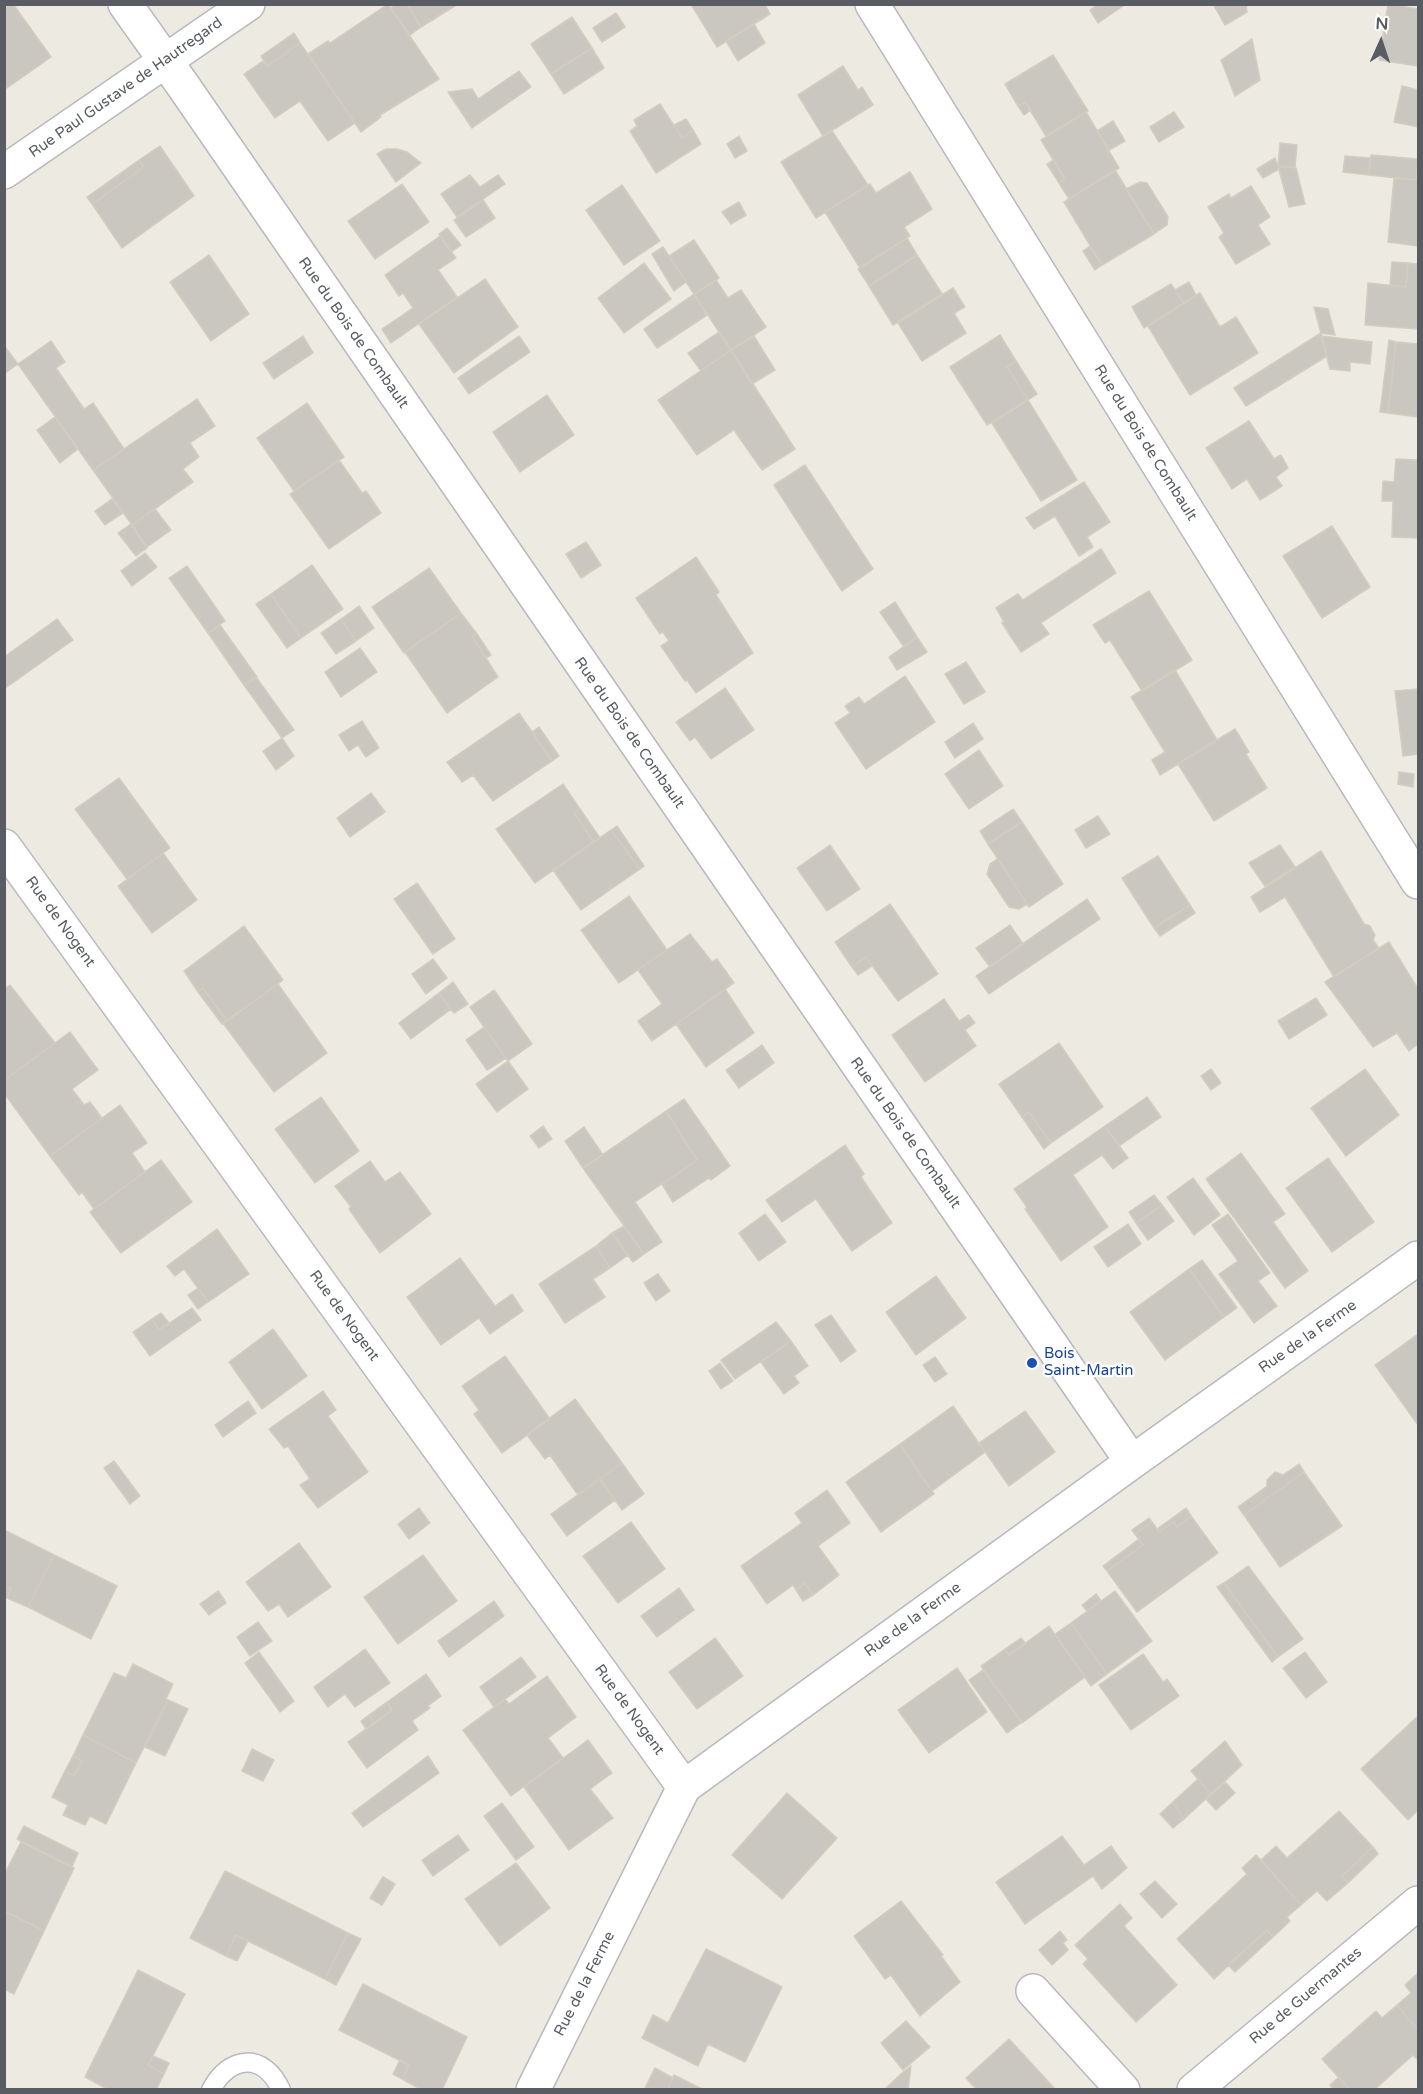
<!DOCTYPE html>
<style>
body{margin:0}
#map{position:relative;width:1423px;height:2094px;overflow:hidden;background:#edebe1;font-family:"Varela Round",sans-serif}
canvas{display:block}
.frame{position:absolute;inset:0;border:6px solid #595d63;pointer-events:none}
.north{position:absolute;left:1351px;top:12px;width:60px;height:60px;-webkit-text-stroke:4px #fff;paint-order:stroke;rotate:3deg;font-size:16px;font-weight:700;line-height:24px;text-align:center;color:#595d63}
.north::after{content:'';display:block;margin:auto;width:21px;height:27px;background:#595d63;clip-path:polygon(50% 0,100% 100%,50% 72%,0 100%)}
</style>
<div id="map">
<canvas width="1423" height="2094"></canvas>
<div class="frame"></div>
<div class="north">N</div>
</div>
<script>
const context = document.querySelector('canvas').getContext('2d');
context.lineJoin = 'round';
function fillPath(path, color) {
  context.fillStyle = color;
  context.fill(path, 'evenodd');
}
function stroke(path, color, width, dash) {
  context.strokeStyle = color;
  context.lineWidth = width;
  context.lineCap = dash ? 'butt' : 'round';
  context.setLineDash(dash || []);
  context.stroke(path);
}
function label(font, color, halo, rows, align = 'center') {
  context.font = font + ' "Varela Round",sans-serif';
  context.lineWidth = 4.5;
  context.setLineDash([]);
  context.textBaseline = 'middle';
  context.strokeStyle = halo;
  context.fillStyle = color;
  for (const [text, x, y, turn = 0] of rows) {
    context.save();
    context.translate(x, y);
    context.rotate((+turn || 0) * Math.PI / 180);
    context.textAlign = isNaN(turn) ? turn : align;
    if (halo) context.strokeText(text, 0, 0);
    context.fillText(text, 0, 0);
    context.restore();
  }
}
const building = new Path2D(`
 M4,4H13L51,57L7,88L4,85Z
 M388,4L439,79L380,115L381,117L361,132L308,54L328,41L330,43Z
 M396,4H407L421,27L410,35L391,8Z
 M407,4H458L421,27Z
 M691,4H765L770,14L717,47Z
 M1098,4H1126L1098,23L1090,10Z
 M1213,4H1246L1247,12L1225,25Z
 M1388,4L1418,9V66L1379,60Z
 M616,13L625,27L602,42L593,28Z
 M572,17L592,48L551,74L531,44Z
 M754,24L765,43L738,61L726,41Z
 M294,33L300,43L267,66L261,56Z
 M1252,39L1260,80L1235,96L1221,60Z
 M300,43L355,123L328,141L300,101L275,118L244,74L263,61L267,66Z
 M592,48L604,68L564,94L551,74Z
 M1053,55L1088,111L1046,136L1025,102L1018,106L1005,84Z
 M843,66L858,90L862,87L873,105L823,136L798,95Z
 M519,71L531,87L472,128L448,92L472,89L478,99Z
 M1402,86L1418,90V127L1394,122Z
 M1025,102L1031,110L1024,115L1018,106Z
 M660,104L682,138L693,130L701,144L656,173L630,131L637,126L634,120Z
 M1086,112L1119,168L1069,199L1059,183L1065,179L1041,140Z
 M1174,112L1184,127L1159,142L1150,127Z
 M686,119L693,130L682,138L674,125Z
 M1113,121L1125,141L1109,150L1097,131Z
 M832,131L868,185L816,218L781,162Z
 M739,136L747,151L735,158L727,144Z
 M1280,143L1297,145L1295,167H1278Z
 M160,146L194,196L122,248L92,204L144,167L139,160Z
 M386,149H397L407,152L421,163L396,182L377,154Z
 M1371,155L1418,159L1416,180L1369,175Z
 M1345,156L1370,158L1369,175L1343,172Z
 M1275,158L1279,169L1263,178L1257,169Z
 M139,160L144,167L92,204L87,197Z
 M1054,160L1065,179L1059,183L1047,164Z
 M1278,166L1296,168L1305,204L1289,207Z
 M1115,170L1154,234L1102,265L1064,202Z
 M910,172L932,209L904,227L910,236L860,268L825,212L870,184L876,193Z
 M470,175L480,187L498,175L505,184L457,217L441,194Z
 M1394,178L1418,180V246L1388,242Z
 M1140,182L1147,183L1168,217L1167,225L1154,234L1126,189Z
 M402,184L429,222L375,259L348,221Z
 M622,185L660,241L624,265L586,210Z
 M1251,186L1270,217L1258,225L1270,244L1236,264L1219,237L1224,233L1208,207L1229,194L1231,198Z
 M483,200L495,218L466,237L454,220Z
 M739,202L746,215L731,224L722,212Z
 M447,228L461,245L451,252L439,234Z
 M440,236L456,258L438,270L457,297L391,343L382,329L413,308L403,293L399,296L385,275Z
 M907,238L917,255L869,286L858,269Z
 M694,240L719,278L694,294L669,256Z
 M1090,246L1102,265L1095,270L1083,251Z
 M663,247L686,282L674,291L652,254Z
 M209,255L249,314L211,341L170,282Z
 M917,255L942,294L893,325L869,286Z
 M1392,262L1408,263L1406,287L1390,285Z
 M644,263L671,299L624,333L598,298Z
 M1408,263L1418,264V329L1365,325L1368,283L1406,287Z
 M485,279L518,327L454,373L419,324Z
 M716,280L728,298L741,290L766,327L731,350L694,294Z
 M1189,282L1196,295L1184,303L1175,290Z
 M1171,284L1184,303L1144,328L1132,307Z
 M953,288L965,307L954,313L966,333L922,361L898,323Z
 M1200,293L1220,327L1236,317L1258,353L1190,395L1148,326Z
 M694,294L707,315L657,348L644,329Z
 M1314,307L1328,309L1335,335L1321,333Z
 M719,332L731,350L701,371L688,353Z
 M1321,333L1327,356L1246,406L1234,388Z
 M1000,335L1016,361L1007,367L1028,400L987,425L950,367Z
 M303,336L313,353L274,379L263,363Z
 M519,336L530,352L469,394L458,378Z
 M754,336L775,370L752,384L731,350Z
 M1321,336L1372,342L1370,364L1350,362V371L1330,369Z
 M1389,340L1396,342L1388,413L1380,412Z
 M51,341L65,362L56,368L84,409L93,403L124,449L93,470L18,364Z
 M1396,342L1418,344V417L1388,413Z
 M6,348L18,364L4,374V349Z
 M731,350L795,449L762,470L734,430L697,455L658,400Z
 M1016,361L1037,394L1028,400L1007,367Z
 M547,395L574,435L520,472L493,432Z
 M197,399L215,426L190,443L199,457L183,469L193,482L132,525L93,470Z
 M1028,400L1077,480L1041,501L992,423Z
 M307,403L344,457L294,491L257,438Z
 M55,417L78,449L60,463L37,430Z
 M1249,421L1274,459L1281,455L1288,468L1276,477L1282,486L1260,500L1247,479L1232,489L1206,448Z
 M1396,459L1418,460V538L1392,537L1393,501H1382L1383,481L1394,482Z
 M339,460L362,493L366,491L381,513L329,549L290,494Z
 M805,465L873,569L842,591L774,485Z
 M1084,482L1110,522L1087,537L1093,547L1079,556L1055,516L1034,529L1026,518Z
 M112,499L123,513L105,525L95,511Z
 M155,509L171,530L147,547L132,525Z
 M131,524L147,548L136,556L118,533Z
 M1332,526L1370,587L1322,618L1283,556Z
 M586,542L601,565L581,578L566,554Z
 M1101,549L1116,573L1041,623L1049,634L1021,652L1002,623L1004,622L996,608L1018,594L1023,600Z
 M145,553L157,567L132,586L121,571Z
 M696,557L719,592L716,595L753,653L696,693L687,680L685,681L661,646L669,641L663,632L660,634L636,598Z
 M312,565L343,609L301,638L271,594Z
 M187,566L225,621L208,633L169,578Z
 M429,568L461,613L404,653L372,607Z
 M1149,591L1192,660L1142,691L1110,640L1105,643L1093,625Z
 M271,594L301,638L287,648L256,604Z
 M895,602L917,637L904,647L880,612Z
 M359,606L374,628L356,641L341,619Z
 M461,613L477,634L472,636L498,677L447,713L405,652Z
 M57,619L73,640L4,689V657Z
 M341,619L356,641L336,654L321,633Z
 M220,625L257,677L244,685L208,633Z
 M477,634L491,655L486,658L472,636Z
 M917,637L927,652L897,670L889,657Z
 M360,648L377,672L341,697L325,672Z
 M966,662L985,692L964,704L945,674Z
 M1175,670L1217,740L1160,775L1152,760L1165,752L1131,697Z
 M905,676L935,722L866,769L835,723L850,713L845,706L859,697L864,704Z
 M256,677L294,730L282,738L244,685Z
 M725,688L754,730L711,759L695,737L690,741L676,722Z
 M1418,689V754L1403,756L1395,691Z
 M519,713L552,761L493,801L473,775L462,782L447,762Z
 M362,721L379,748L366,757L358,745L349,751L339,735Z
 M973,723L983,739L955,758L945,742Z
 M539,727L559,756L552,761L532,732Z
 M1235,729L1249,752L1246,754L1267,788L1214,821L1178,764Z
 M282,738L294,756L276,770L263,751Z
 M979,750L1003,786L969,809L945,774Z
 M1399,772L1414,774L1413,787L1398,784Z
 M119,778L170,848L127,879L75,809Z
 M563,784L580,809L574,813L594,842L535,883L496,829Z
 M371,793L385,812L350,837L337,818Z
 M580,809L600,838L594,842L574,813Z
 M1013,809L1022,822L988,844L980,831Z
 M1098,816L1110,834L1086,848L1075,830Z
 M1022,822L1063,884L1029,907L988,844Z
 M617,826L644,866L640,869L611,830Z
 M611,830L640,869L581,910L553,870Z
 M830,845L860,889L827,911L797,868Z
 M1280,845L1295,867L1265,886L1249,863Z
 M1321,851L1364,924L1370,926L1375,935L1373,940L1379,948L1334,977L1285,897L1260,912L1251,897Z
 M163,853L197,900L152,933L118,886Z
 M1158,856L1190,905L1154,928L1122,878Z
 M998,859L1027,904L1019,909L1009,907L987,874L990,864Z
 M417,883L455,939L433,954L394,899Z
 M629,896L667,950L619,983L581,930Z
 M1087,899L1100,919L989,994L976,976Z
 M890,904L938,974L898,1001L866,957L852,967L835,942Z
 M1190,905L1195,913L1160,936L1154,928Z
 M1010,925L1023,944L990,967L976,948Z
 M244,926L283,980L227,1021L203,988L198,992L184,971Z
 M690,934L712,962L717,959L734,983L652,1041L638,1021L662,1004L638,970Z
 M1389,942L1418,989V1044L1409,1051L1397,1033L1373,1047L1325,982Z
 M866,957L872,966L858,975L852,967Z
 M433,959L447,978L426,994L412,974Z
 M453,982L468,1004L454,1013L439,993Z
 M278,984L327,1053L274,1092L223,1023Z
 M10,985L55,1043L4,1080V989Z
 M203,988L227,1021L222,1024L198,992Z
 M725,989L754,1033L706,1067L676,1024Z
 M494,990L532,1044L508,1061L470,1007Z
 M439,993L451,1009L411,1039L399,1023Z
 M1316,998L1327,1015L1289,1039L1278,1021Z
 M944,999L959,1021L969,1015L975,1023L965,1030L976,1046L925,1082L892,1035Z
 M484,1027L506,1058L487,1070L466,1040Z
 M70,1032L98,1070L72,1089L84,1105L90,1102L102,1118L50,1156L4,1093V1080Z
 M1059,1043L1103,1107L1051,1143L1029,1112L1022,1117L999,1084Z
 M762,1045L774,1063L739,1088L726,1070Z
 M508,1061L528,1089L497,1112L476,1084Z
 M1211,1069L1221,1083L1211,1090L1201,1076Z
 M1365,1069L1399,1115L1346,1156L1311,1108Z
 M321,1097L359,1151L315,1183L275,1129Z
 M1147,1097L1161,1117L1119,1146L1105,1126Z
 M684,1099L730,1166L711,1180L709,1178L673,1202L662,1184L697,1160L666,1111Z
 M120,1105L147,1143L132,1153L145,1172L94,1209L82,1192L79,1195L50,1156Z
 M666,1111L697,1160L635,1202L662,1242L644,1254L583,1168Z
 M1029,1112L1051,1143L1044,1149L1022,1117Z
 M543,1126L552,1139L539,1148L530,1136Z
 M1105,1126L1128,1158L1113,1169L1102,1155L1073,1175L1108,1227L1061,1261L1025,1209L1027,1207L1014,1189Z
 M584,1127L603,1155L583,1168L565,1141Z
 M845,1145L864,1174L861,1177L892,1223L852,1251L816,1199L782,1222L766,1200Z
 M1241,1153L1285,1214L1273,1222L1308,1271L1285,1288L1206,1179Z
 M1328,1158L1374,1222L1332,1252L1286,1188Z
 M161,1160L192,1202L121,1253L90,1212Z
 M370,1161L385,1182L400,1172L431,1214L380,1253L349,1209L351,1207L335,1186Z
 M1193,1178L1220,1215L1194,1235L1167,1197Z
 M1154,1195L1162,1205L1136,1223L1129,1212Z
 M1162,1205L1174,1221L1148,1240L1136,1223Z
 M765,1214L786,1242L759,1261L739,1233Z
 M1228,1214L1270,1273L1258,1281L1277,1306L1254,1323L1219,1274L1238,1261L1212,1225Z
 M1128,1224L1141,1244L1108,1267L1094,1247Z
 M624,1226L644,1254L633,1262L612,1233Z
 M217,1229L249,1274L208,1302L184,1269L175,1276L167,1266Z
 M612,1233L628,1255L610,1268L596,1246Z
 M596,1246L610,1268L593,1279L605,1297L565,1323L539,1284Z
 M460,1258L495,1306L512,1294L523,1311L490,1334L479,1318L441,1345L407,1297Z
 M1202,1260L1237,1308L1224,1317L1189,1269Z
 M1189,1269L1224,1317L1165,1360L1130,1312Z
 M658,1274L670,1291L656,1301L644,1283Z
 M936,1276L966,1318L916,1355L886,1312Z
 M198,1288L208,1302L198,1309L188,1295Z
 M192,1308L201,1320L150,1356L133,1332L152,1319L159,1330Z
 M161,1313L169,1323L159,1330L152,1319Z
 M831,1315L856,1351L841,1362L815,1325Z
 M776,1322L791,1341L735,1379L721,1360Z
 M273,1329L307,1376L262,1409L229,1362Z
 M1418,1334V1425L1375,1365Z
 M791,1341L808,1366L794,1376L799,1383L784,1394L761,1362Z
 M505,1356L550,1419L502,1453L474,1414L479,1410L462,1386Z
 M935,1357L947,1374L935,1382L923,1365Z
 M720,1363L733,1381L721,1389L709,1371Z
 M323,1391L336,1410L328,1416L368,1472L318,1508L300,1485L310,1479L288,1446L284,1448L269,1429Z
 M575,1399L622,1463L578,1495L550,1455L545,1459L527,1435Z
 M248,1401L256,1413L223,1437L215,1425Z
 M953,1406L985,1452L932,1491L900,1444Z
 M1025,1411L1055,1452L1009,1486L979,1443Z
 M900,1444L934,1494L881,1532L846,1482Z
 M114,1461L140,1496L130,1504L104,1468Z
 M622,1463L644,1494L622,1510L600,1479Z
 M1299,1464L1304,1472L1244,1515L1238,1507L1267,1486V1480L1275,1472L1283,1475Z
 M1304,1472L1342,1526L1280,1567L1244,1515Z
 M600,1479L615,1500L567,1536L551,1514Z
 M827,1490L850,1523L818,1546L839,1575L813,1595L805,1583L796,1590L793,1585L767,1604L741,1566L802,1523L795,1513Z
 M419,1508L430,1523L409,1539L398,1524Z
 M1186,1508L1191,1516L1177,1527L1173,1522L1159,1532L1157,1529Z
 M1191,1516L1218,1553L1137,1612L1107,1571L1143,1545L1135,1534L1152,1522L1159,1532L1173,1522L1177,1527Z
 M1149,1518L1152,1522L1135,1534L1132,1530Z
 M631,1522L665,1569L618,1603L583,1556Z
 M4,1530L54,1555L28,1607L7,1598L11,1589L4,1586Z
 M1139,1539L1143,1545L1107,1571L1103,1566Z
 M299,1543L331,1587L288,1617L279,1604L268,1611L246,1582Z
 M54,1555L117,1586L91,1639L28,1607Z
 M423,1555L457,1601L398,1644L364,1597Z
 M1248,1566L1303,1639L1278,1657L1224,1583Z
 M805,1583L813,1595L803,1601L796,1590Z
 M1224,1583L1278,1657L1272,1662L1217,1587Z
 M4,1586L11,1589L7,1598L4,1596Z
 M679,1588L694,1610L657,1637L641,1616Z
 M218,1591L223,1598L206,1611L200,1604Z
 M1115,1591L1152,1641L1107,1674L1071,1623Z
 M1096,1594L1101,1601L1087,1611L1082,1605Z
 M223,1598L226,1603L209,1615L206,1611Z
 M494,1601L504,1616L449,1657L438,1641Z
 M258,1622L272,1641L250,1656L237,1637Z
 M1071,1623L1107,1674L1091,1686L1055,1634Z
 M1049,1626L1085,1677L1022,1723L981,1666L1005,1649L1009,1655Z
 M715,1638L743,1676L697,1709L669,1672Z
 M1021,1638L1025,1643L1009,1655L1005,1649Z
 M365,1649L390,1683L355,1707L345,1694L328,1707L314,1687Z
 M259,1652L294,1701L280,1712L245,1663Z
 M1305,1652L1327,1682L1306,1698L1283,1668Z
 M1143,1654L1163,1682L1167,1679L1179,1696L1131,1730L1099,1685Z
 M521,1657L536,1677L494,1707L480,1687Z
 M133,1664L173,1684L166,1699L168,1700L136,1763L83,1735L114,1673L126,1678Z
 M957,1668L987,1712L929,1753L898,1710Z
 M983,1670L1022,1722L1007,1733L969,1680Z
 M426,1674L441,1696L428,1706L430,1708L412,1721L418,1730L367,1768L348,1742L392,1710L387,1702Z
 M547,1676L576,1717L548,1738L563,1758L511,1796L463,1730L505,1699L509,1704Z
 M168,1700L188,1709L165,1756L145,1747Z
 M387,1702L392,1710L374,1724L369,1715Z
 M369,1715L374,1724L366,1729L361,1721Z
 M1418,1716V1810L1408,1820L1361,1769Z
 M83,1735L136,1763L106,1824L90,1816L85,1825L63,1815L68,1805L52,1797L65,1771L74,1776L82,1761L73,1756Z
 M588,1740L612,1773L590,1789L613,1818L569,1850L524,1787Z
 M1225,1741L1242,1765L1211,1794L1191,1771Z
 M252,1749L274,1760L263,1781L242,1771Z
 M73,1756L82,1761L74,1776L65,1771Z
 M428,1756L439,1773L363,1827L352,1813Z
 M1198,1779L1211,1794L1184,1819L1173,1802Z
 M1225,1782L1235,1793L1216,1810L1206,1799Z
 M787,1793L837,1838L782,1899L732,1855Z
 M1173,1802L1184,1819L1173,1828L1160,1814Z
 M502,1803L534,1847L516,1860L484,1816Z
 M1339,1811L1373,1847L1342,1876L1348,1883L1327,1901L1317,1891L1301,1905L1261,1860L1276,1846L1287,1858Z
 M24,1826L78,1853L72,1867L17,1839Z
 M458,1835L469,1850L433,1876L422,1860Z
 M1062,1836L1084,1865L1111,1846L1127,1868L1102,1889L1093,1876L1025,1924L996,1882Z
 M21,1842L74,1868L44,1931L4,1911V1875Z
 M1373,1847L1378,1854L1348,1883L1342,1876Z
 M1256,1855L1301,1905L1287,1917L1290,1921L1273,1937L1267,1930L1214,1979L1177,1939L1247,1874L1242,1868Z
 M516,1863L550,1908L500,1946L465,1899Z
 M225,1871L348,1933L325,1979L236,1935L226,1956L190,1938Z
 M383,1877L395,1884L382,1905L370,1898Z
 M1155,1881L1177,1904L1162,1918L1140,1894Z
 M901,1901L943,1955L941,1956L960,1982L920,2016L891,1975L885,1979L854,1936Z
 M1120,1904L1132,1918L1124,1926L1177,1985L1136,2022L1083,1964L1088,1959L1075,1945Z
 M4,1911L44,1931L14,1994L4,1989Z
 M1267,1930L1273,1937L1235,1972L1228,1965Z
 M1060,1931L1067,1940L1063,1943L1068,1950L1052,1965L1039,1950Z
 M348,1933L361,1939L336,1985L325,1979Z
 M236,1935L248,1941L237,1961L226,1956Z
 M706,1949L782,1987L745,2062L708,2044L698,2066L642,2038L653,2015L668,2023Z
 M138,1970L185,1994L148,2065L164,2074L156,2090H109L85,2077Z
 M1418,1973V2030L1397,2005L1411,1993L1405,1985Z
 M363,1984L467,2037L442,2090H422L402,2079L409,2065L339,2030Z
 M1397,2005L1418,2030V2060L1413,2055L1374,2090H1350L1322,2059L1376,2011L1382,2018Z
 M906,2021L930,2047L903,2070L881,2043Z
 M1009,2039L1056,2090H977L966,2078Z
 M153,2056L169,2063L164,2074L148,2065Z
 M400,2060L409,2065L402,2079L393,2074Z
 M911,2066L908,2090H884L902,2073Z
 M655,2068L673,2078L667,2090L645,2088Z
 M674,2075L704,2090H667Z
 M1339,2077L1350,2090H1334L1330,2085Z`);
fillPath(building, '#cac7c0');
stroke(building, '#d2cdbf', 1.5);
const lane = new Path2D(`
 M211,2090C229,2055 264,2052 281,2090`);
const street = new Path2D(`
 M125,4L184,87L1132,1462
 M872,4L1418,882
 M4,172L248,4
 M4,846L684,1787
 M1033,1991L1123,2090
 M533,2090L684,1787L1132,1462L1418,1258
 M1194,2090L1418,1903`);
stroke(lane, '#b6b9be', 21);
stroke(street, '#b6b9be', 36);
stroke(lane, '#fff', 18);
stroke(street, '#fff', 33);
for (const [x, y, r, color] of [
 [1032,1363,6,"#1a4fb4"]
]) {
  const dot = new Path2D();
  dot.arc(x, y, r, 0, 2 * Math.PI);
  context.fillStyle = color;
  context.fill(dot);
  stroke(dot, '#fff', 2);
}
label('15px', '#595d63', '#fff', [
 ["Rue Paul Gustave de Hautregard",126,88,-35],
 ["Rue du Bois de Combault",353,333,55],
 ["Rue du Bois de Combault",1145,443,58],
 ["Rue du Bois de Combault",629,733,55],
 ["Rue de Nogent",60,922,54],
 ["Rue du Bois de Combault",905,1133,55],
 ["Rue de Nogent",344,1316,54],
 ["Rue de la Ferme",1308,1337,-35],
 ["Rue de la Ferme",913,1620,-36],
 ["Rue de Nogent",629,1710,54],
 ["Rue de la Ferme",585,1984,-63],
 ["Rue de Guermantes",1306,1996,-40]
]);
label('15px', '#164399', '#fff', [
 ["Bois",1044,1354],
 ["Saint-Martin",1044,1371]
], 'left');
</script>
